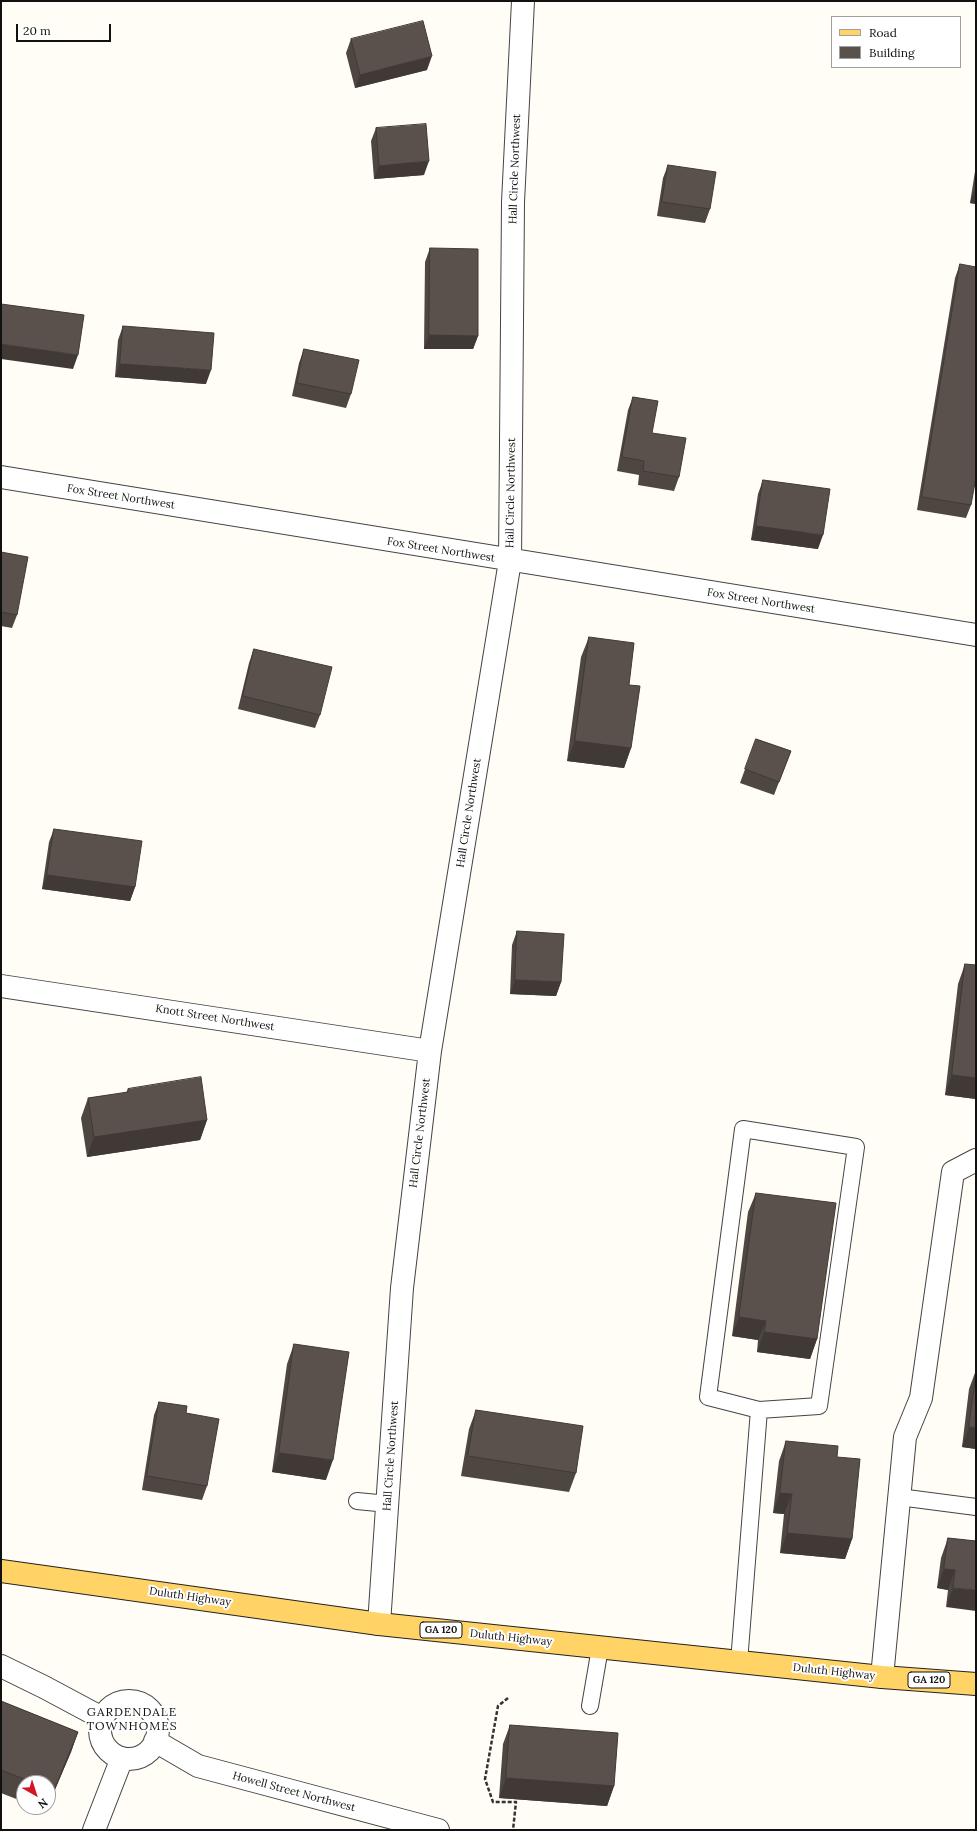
<!DOCTYPE html>
<style>
body{margin:0}
#map{position:relative;width:977px;height:1831px;overflow:hidden;background:#fffdf5;font-family:Lora,serif}
canvas{display:block}
.frame{position:absolute;inset:0;border:2px solid #111;pointer-events:none}
.legend{position:absolute;left:831px;top:16px;width:130px;height:52px;box-sizing:border-box;background:#fff;border:1px solid #a0a0a0;margin:0;padding:5px 7px;list-style:none;font-size:12px;color:#111}
.legend li{display:flex;align-items:center;gap:8px;height:20px}
.legend b{width:20px;border:1px solid #a0a0a0}
.north{position:absolute;left:16px;top:1775px;width:40px;height:40px;box-sizing:border-box;background:#fff;border:1px solid #a0a0a0;border-radius:50%;rotate:141deg;font-size:11px;font-weight:700;line-height:16px;text-align:center;color:#111}
.north::after{content:'';display:block;margin:auto;width:14px;height:18px;background:#d31728;clip-path:polygon(50% 0,100% 100%,50% 72%,0 100%)}
.scale{position:absolute;left:16px;top:24px;width:95px;height:18px;box-sizing:border-box;border:2px solid #111;border-top:0;padding-left:5px;font-size:12px;line-height:14px;white-space:nowrap;color:#111;-webkit-text-stroke:3px #fff;paint-order:stroke}
</style>
<div id="map">
<canvas width="977" height="1831"></canvas>
<div class="frame"></div>
<ul class="legend">
<li><b style="height:5px;background:#ffd365"></b>Road</li>
<li><b style="height:11px;background:#5b514c"></b>Building</li>
</ul>
<div class="north">N</div>
<div class="scale">20 m</div>
</div>
<script>
const context = document.querySelector('canvas').getContext('2d');
context.lineJoin = 'round';
function stroke(path, color, width, dash) {
  context.strokeStyle = color;
  context.lineWidth = width;
  context.lineCap = dash ? 'butt' : 'round';
  context.setLineDash(dash || []);
  context.stroke(path);
}
function fillPath(path, color) {
  context.fillStyle = color;
  context.fill(path, 'evenodd');
}
function label(font, color, halo, rows, align = 'center') {
  context.font = font + ' Lora,serif';
  context.lineWidth = 4;
  context.setLineDash([]);
  context.textBaseline = 'middle';
  context.strokeStyle = halo;
  context.fillStyle = color;
  for (const [text, x, y, turn = 0] of rows) {
    context.save();
    context.translate(x, y);
    context.rotate((+turn || 0) * Math.PI / 180);
    context.textAlign = isNaN(turn) ? turn : align;
    if (halo) context.strokeText(text, 0, 0);
    context.fillText(text, 0, 0);
    context.restore();
  }
}
const lane = new Path2D(`
 M899,1497L976,1507
 M357,1501L388,1504
 M739,1662L759,1410L819,1406L856,1147L743,1129L708,1397L759,1410
 M590,1706L600,1648`);
const street = new Path2D(`
 M1,477L976,635
 M1,986L430,1051
 M379,1624L402,1288L430,1051L510,561L513,202L523,1
 M1,1666L44,1687L102,1718
 M882,1677L905,1437L921,1398L953,1172L976,1160
 M100 1730a29 29 0 1 1 58 0a29 29 0 1 1-58 0Z
 M155,1741L198,1766L438,1830
 M94,1830L122,1758`);
const primary = new Path2D(`
 M1,1571L379,1624L882,1677L976,1684`);
stroke(lane, '#444', 18);
stroke(street, '#444', 24);
stroke(primary, '#222', 24);
stroke(new Path2D(`
 M508,1698L498,1706L485,1779L493,1802H516L513,1830`), '#333', 2.5, [4, 2]);
stroke(lane, '#fff', 16);
stroke(street, '#fff', 22);
stroke(primary, '#ffd365', 22);
fillPath(new Path2D(`
 M351,39L427,70L355,88L346,53Z
 M376,128L424,175L374,179L371,141Z
 M668,165L710,209L705,223L657,216L663,178Z
 M976,165V204L970,203Z
 M430,248L478,336L473,349H424L425,262Z
 M960,264L971,505L966,518L917,510L955,278Z
 M123,326L206,384L115,377L118,340Z
 M304,349L351,394L346,408L292,396L299,363Z
 M633,397L652,433L679,477L674,491L638,485L639,475L617,471L628,410Z
 M763,480L818,549L751,540L758,494Z
 M1,552L17,615L12,628L1,626Z
 M589,637L629,685L631,748L624,768L567,761L581,657Z
 M254,649L320,715L315,728L238,709L249,663Z
 M756,739L791,751L774,795L740,783Z
 M54,829L135,887L130,901L42,889L49,842Z
 M517,931L561,982L556,996L510,994L512,945Z
 M965,964L976,1099L945,1095L958,984Z
 M128,1089L207,1120L200,1140L87,1157L81,1118L88,1098L126,1093Z
 M756,1193L817,1339L810,1359L757,1352L758,1340L732,1336L748,1212Z
 M294,1344L326,1480L272,1472L287,1364Z
 M976,1370V1449L962,1447L969,1389Z
 M159,1402L186,1413L207,1486L202,1500L142,1490L154,1415Z
 M476,1410L576,1473L569,1492L461,1476L469,1429Z
 M786,1441L837,1457L852,1539L845,1559L780,1553L784,1514L773,1513L779,1461Z
 M948,1538L976,1541L946,1607L948,1590L937,1588L941,1558Z
 M1,1701L78,1732L71,1752L48,1806V1783H24V1802L1,1793Z
 M510,1725L614,1786L607,1806L499,1798L503,1744Z
 M38,1807H48L46,1810Z`), '#4e4641');
fillPath(new Path2D(`
 M432,56L427,70L355,88L360,75Z
 M429,161L424,175L374,179L379,166Z
 M976,187V204L970,203Z
 M429,335L478,336L473,349H424Z
 M1,344L78,355L73,369L1,359Z
 M120,364L211,370L206,384L115,377Z
 M756,526L823,535L818,549L751,540Z
 M575,741L631,748L624,768L567,761Z
 M47,875L135,887L130,901L42,889Z
 M515,980L561,982L556,996L510,994Z
 M952,1075L976,1078V1099L945,1095Z
 M207,1120L200,1140L87,1157L94,1137Z
 M739,1317L766,1321L758,1340L732,1336Z
 M764,1332L817,1339L810,1359L757,1352Z
 M969,1427L976,1428V1449L962,1447Z
 M279,1453L333,1460L326,1480L272,1472Z
 M780,1493L792,1494L784,1514L773,1513Z
 M787,1533L852,1539L845,1559L780,1553Z
 M944,1569L955,1570L948,1590L937,1588Z
 M953,1588L976,1590V1611L946,1607Z
 M78,1732L71,1752L48,1806L54,1790Z
 M506,1778L614,1786L607,1806L499,1798Z`), '#403935');
const building = new Path2D(`
 M423,21L432,56L360,75L351,39Z
 M426,124L429,161L379,166L376,128Z
 M668,165L716,172L710,209L662,202Z
 M430,248L478,249V336L429,335Z
 M960,264L976,267V477L971,505L922,497Z
 M1,304L84,315L78,355L1,344Z
 M123,326L214,333L211,370L120,364Z
 M304,349L359,360L351,394L297,383Z
 M633,397L658,401L652,433L686,438L679,477L643,471L644,461L622,457Z
 M763,480L830,489L823,535L756,526Z
 M1,552L28,557L17,615L1,612Z
 M589,637L634,643L629,685L640,686L631,748L575,741Z
 M254,649L332,667L320,715L243,696Z
 M756,739L791,751L779,782L745,769Z
 M54,829L142,841L135,887L47,875Z
 M517,931L564,934L561,982L515,980Z
 M965,964L976,965V1078L952,1075Z
 M201,1077L207,1120L94,1137L88,1098L128,1092V1089Z
 M756,1193L836,1203L817,1339L764,1332L766,1321L739,1317Z
 M294,1344L349,1352L333,1460L279,1453Z
 M976,1373V1428L969,1427Z
 M159,1402L187,1406L186,1413L219,1419L207,1486L147,1476Z
 M476,1410L583,1426L576,1473L468,1456Z
 M786,1441L838,1446L837,1457L860,1459L852,1539L787,1533L792,1494L780,1493Z
 M948,1538L976,1541V1590L953,1588L955,1570L944,1569Z
 M1,1701L78,1732L54,1790L48,1788V1783H34L1,1770Z
 M510,1725L618,1733L614,1786L506,1778Z`);
fillPath(building, '#5b514c');
stroke(building, '#403935', 1);
for (const [x, y, w] of [
 [441,1630,42],
 [929,1680,42]
]) {
  const box = new Path2D();
  box.roundRect(x - w / 2, y - 8, w, 16, 3);
  context.fillStyle = '#fff';
  context.fill(box);
  stroke(box, '#111', 1);
}
label('bold 10px', '#111', null, [
 ["GA 120",441,1630],
 ["GA 120",929,1680]
]);
label('11px', '#111', '#fff', [
 ["Hall Circle Northwest",515,169,-88],
 ["Hall Circle Northwest",511,493,-89],
 ["Fox Street Northwest",121,497,9],
 ["Fox Street Northwest",441,550,9],
 ["Fox Street Northwest",761,601,9],
 ["Hall Circle Northwest",469,813,-81],
 ["Knott Street Northwest",215,1018,9],
 ["Hall Circle Northwest",420,1133,-83],
 ["Hall Circle Northwest",391,1456,-86],
 ["Duluth Highway",190,1597,8],
 ["Duluth Highway",511,1638,6],
 ["Duluth Highway",834,1672,6],
 ["Howell Street Northwest",294,1792,15]
]);
context.letterSpacing = '1px';
label('12px', '#111', '#fff', [
 ["GARDENDALE",132,1713],
 ["TOWNHOMES",132,1727]
]);
context.letterSpacing = '0px';
</script>
